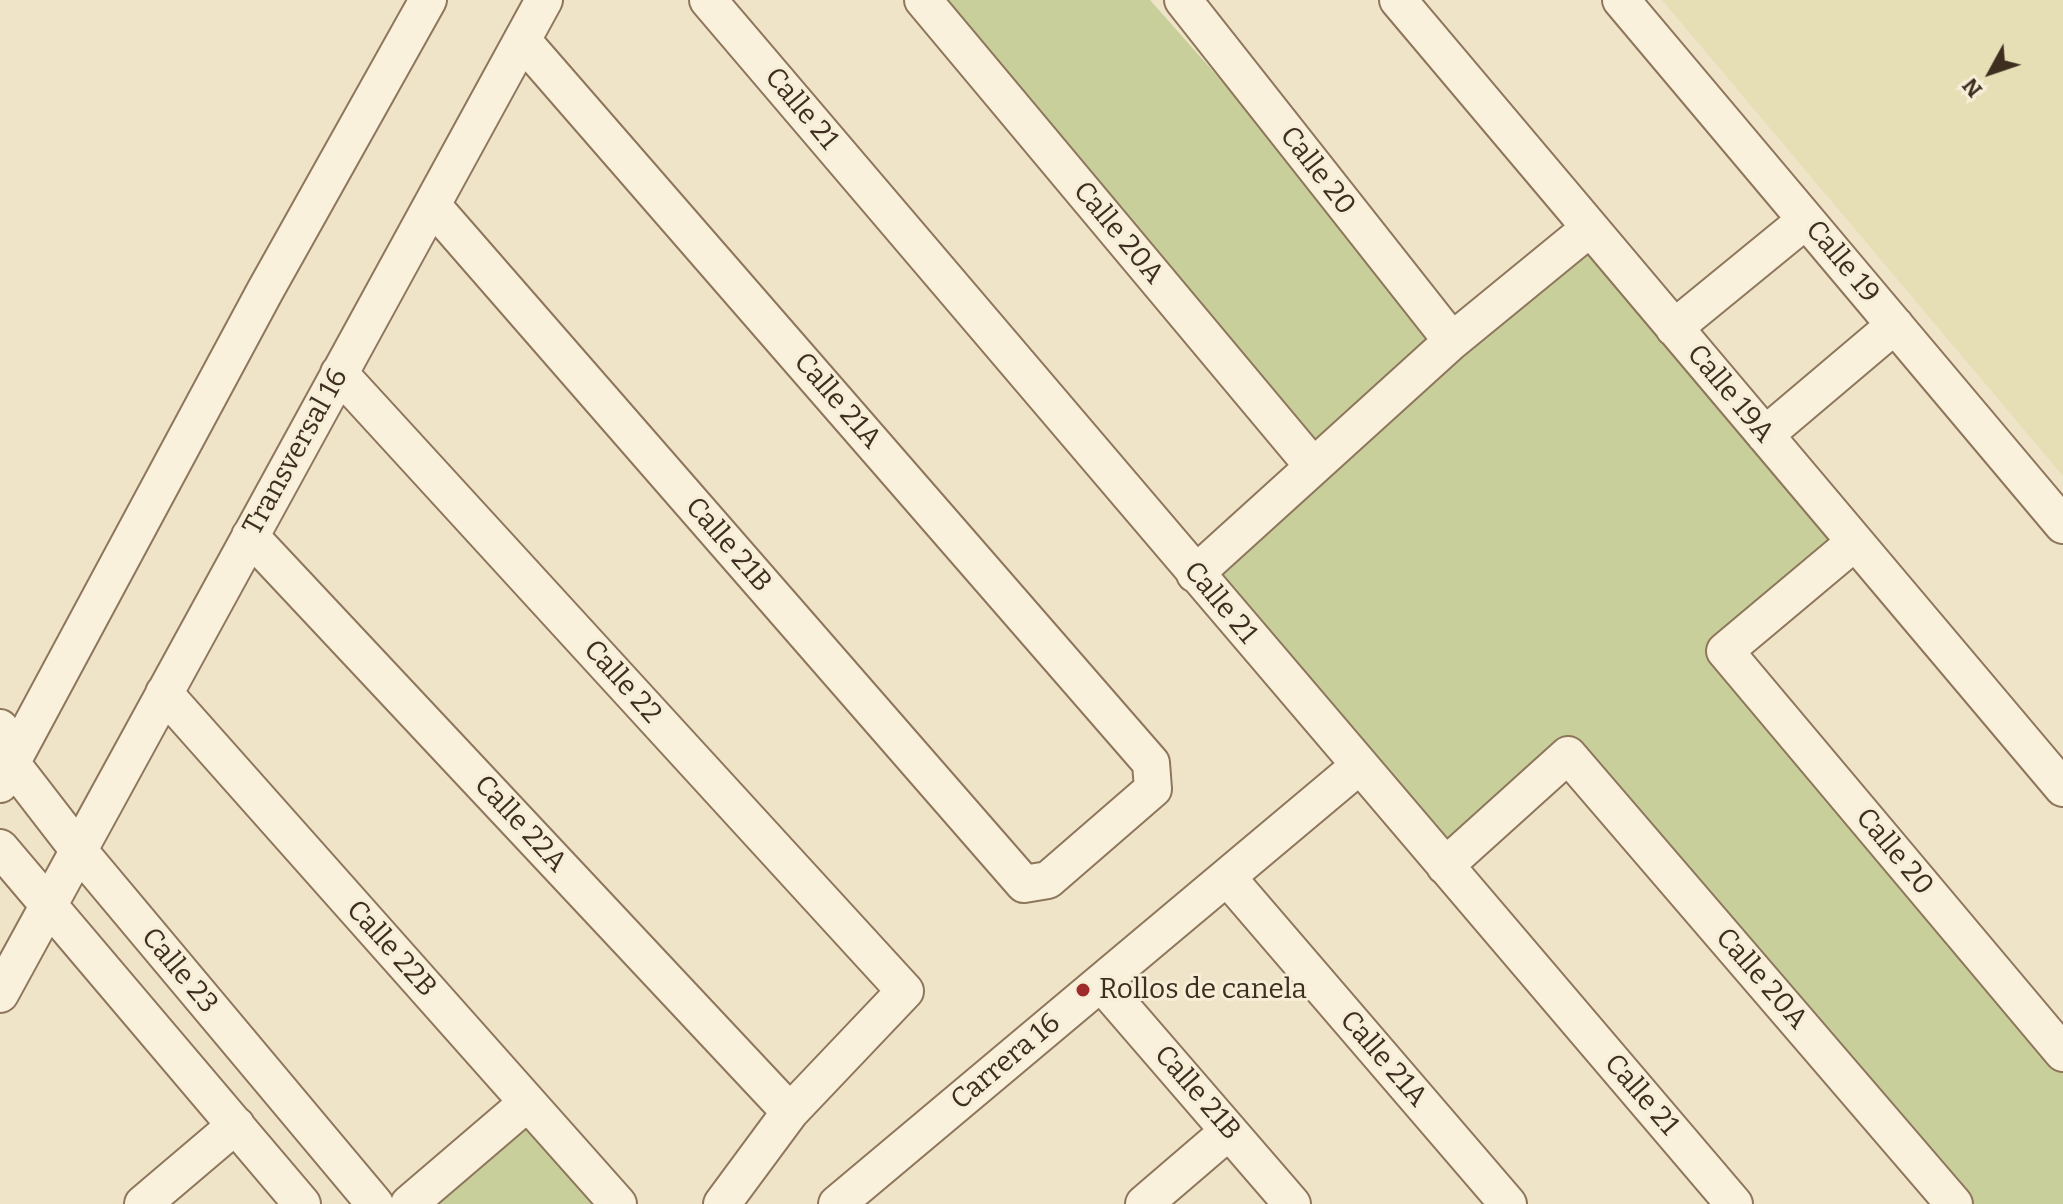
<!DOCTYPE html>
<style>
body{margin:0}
#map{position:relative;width:2063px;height:1204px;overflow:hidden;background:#f0e4c8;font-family:Bitter,serif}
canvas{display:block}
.north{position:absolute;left:1951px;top:32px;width:80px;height:80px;-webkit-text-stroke:6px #f7eed8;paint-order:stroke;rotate:230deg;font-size:22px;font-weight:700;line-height:32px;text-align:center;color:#3d2e20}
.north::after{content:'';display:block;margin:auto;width:28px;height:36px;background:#3d2e20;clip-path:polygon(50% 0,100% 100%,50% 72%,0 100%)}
</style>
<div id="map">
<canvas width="2063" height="1204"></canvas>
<div class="north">N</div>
</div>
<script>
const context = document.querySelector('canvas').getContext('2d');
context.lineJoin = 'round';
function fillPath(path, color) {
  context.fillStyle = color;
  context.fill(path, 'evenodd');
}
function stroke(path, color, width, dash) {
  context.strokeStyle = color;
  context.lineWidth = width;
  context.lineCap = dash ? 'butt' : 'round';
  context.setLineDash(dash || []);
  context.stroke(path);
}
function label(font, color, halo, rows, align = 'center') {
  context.font = font + ' Bitter,serif';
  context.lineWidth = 6;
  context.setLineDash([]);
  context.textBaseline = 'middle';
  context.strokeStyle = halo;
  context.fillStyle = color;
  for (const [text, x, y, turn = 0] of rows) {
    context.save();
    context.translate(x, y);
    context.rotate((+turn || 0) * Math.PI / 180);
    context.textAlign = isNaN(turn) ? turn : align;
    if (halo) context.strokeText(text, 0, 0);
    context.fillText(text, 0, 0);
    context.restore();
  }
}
fillPath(new Path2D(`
 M1662,0H2063V476Z`), '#e6deb5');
fillPath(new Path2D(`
 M934,0H1150L1452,341L1580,216L1855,542L1725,652L2063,1053V1204H1954L1568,755L1445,866L1195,574L1313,466Z
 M527,1103L615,1204H409Z`), '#c9cf9b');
const minor = new Path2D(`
 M708,0L1734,1204
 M923,0L1313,466
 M1183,0L1452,341
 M1398,0L2063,788
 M1621,0L2063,525
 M432,205L1024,884L1048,880L1153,789L1151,763L522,40
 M1674,328L1806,220
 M339,373L905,991L790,1112L722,1204
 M1765,435L1895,325
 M250,536L790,1112
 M1855,542L1725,651L2063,1053
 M1195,574L1452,341L1590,228
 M164,693L618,1204
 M0,728L12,764L80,852L375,1204
 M0,784L265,291L428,0
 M0,848L302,1204
 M1445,866L1568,755L1954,1204
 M1227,877L1508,1204
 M1101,983L1292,1204
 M0,994L544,0
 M143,1204L236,1125
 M409,1204L527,1103
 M837,1204L1359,766
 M1144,1204L1229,1131`);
stroke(minor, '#8d765c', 40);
stroke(minor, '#faf1dc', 36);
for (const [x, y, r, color] of [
 [1083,990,8,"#9e2a2b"]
]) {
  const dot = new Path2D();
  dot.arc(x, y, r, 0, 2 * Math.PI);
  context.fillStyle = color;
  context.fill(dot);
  stroke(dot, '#f7eed8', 3);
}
label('28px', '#3d2e20', '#f7eed8', [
 ["Calle 21",801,109,50],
 ["Calle 20",1317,171,52],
 ["Calle 20A",1118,233,50],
 ["Calle 19",1842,262,50],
 ["Calle 19A",1730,394,50],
 ["Calle 21A",837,401,49],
 ["Transversal 16",296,452,-61],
 ["Calle 21B",728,545,49],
 ["Calle 21",1220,603,50],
 ["Calle 22",622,682,48],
 ["Calle 22A",520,824,47],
 ["Calle 20",1894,852,50],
 ["Calle 22B",391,949,48],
 ["Calle 23",179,971,50],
 ["Calle 20A",1761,979,49],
 ["Calle 21A",1383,1059,49],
 ["Carrera 16",1006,1062,-40],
 ["Calle 21B",1197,1093,49],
 ["Calle 21",1641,1095,49]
]);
label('28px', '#3d2e20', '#f7eed8', [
 ["Rollos de canela",1099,990]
], 'left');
</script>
